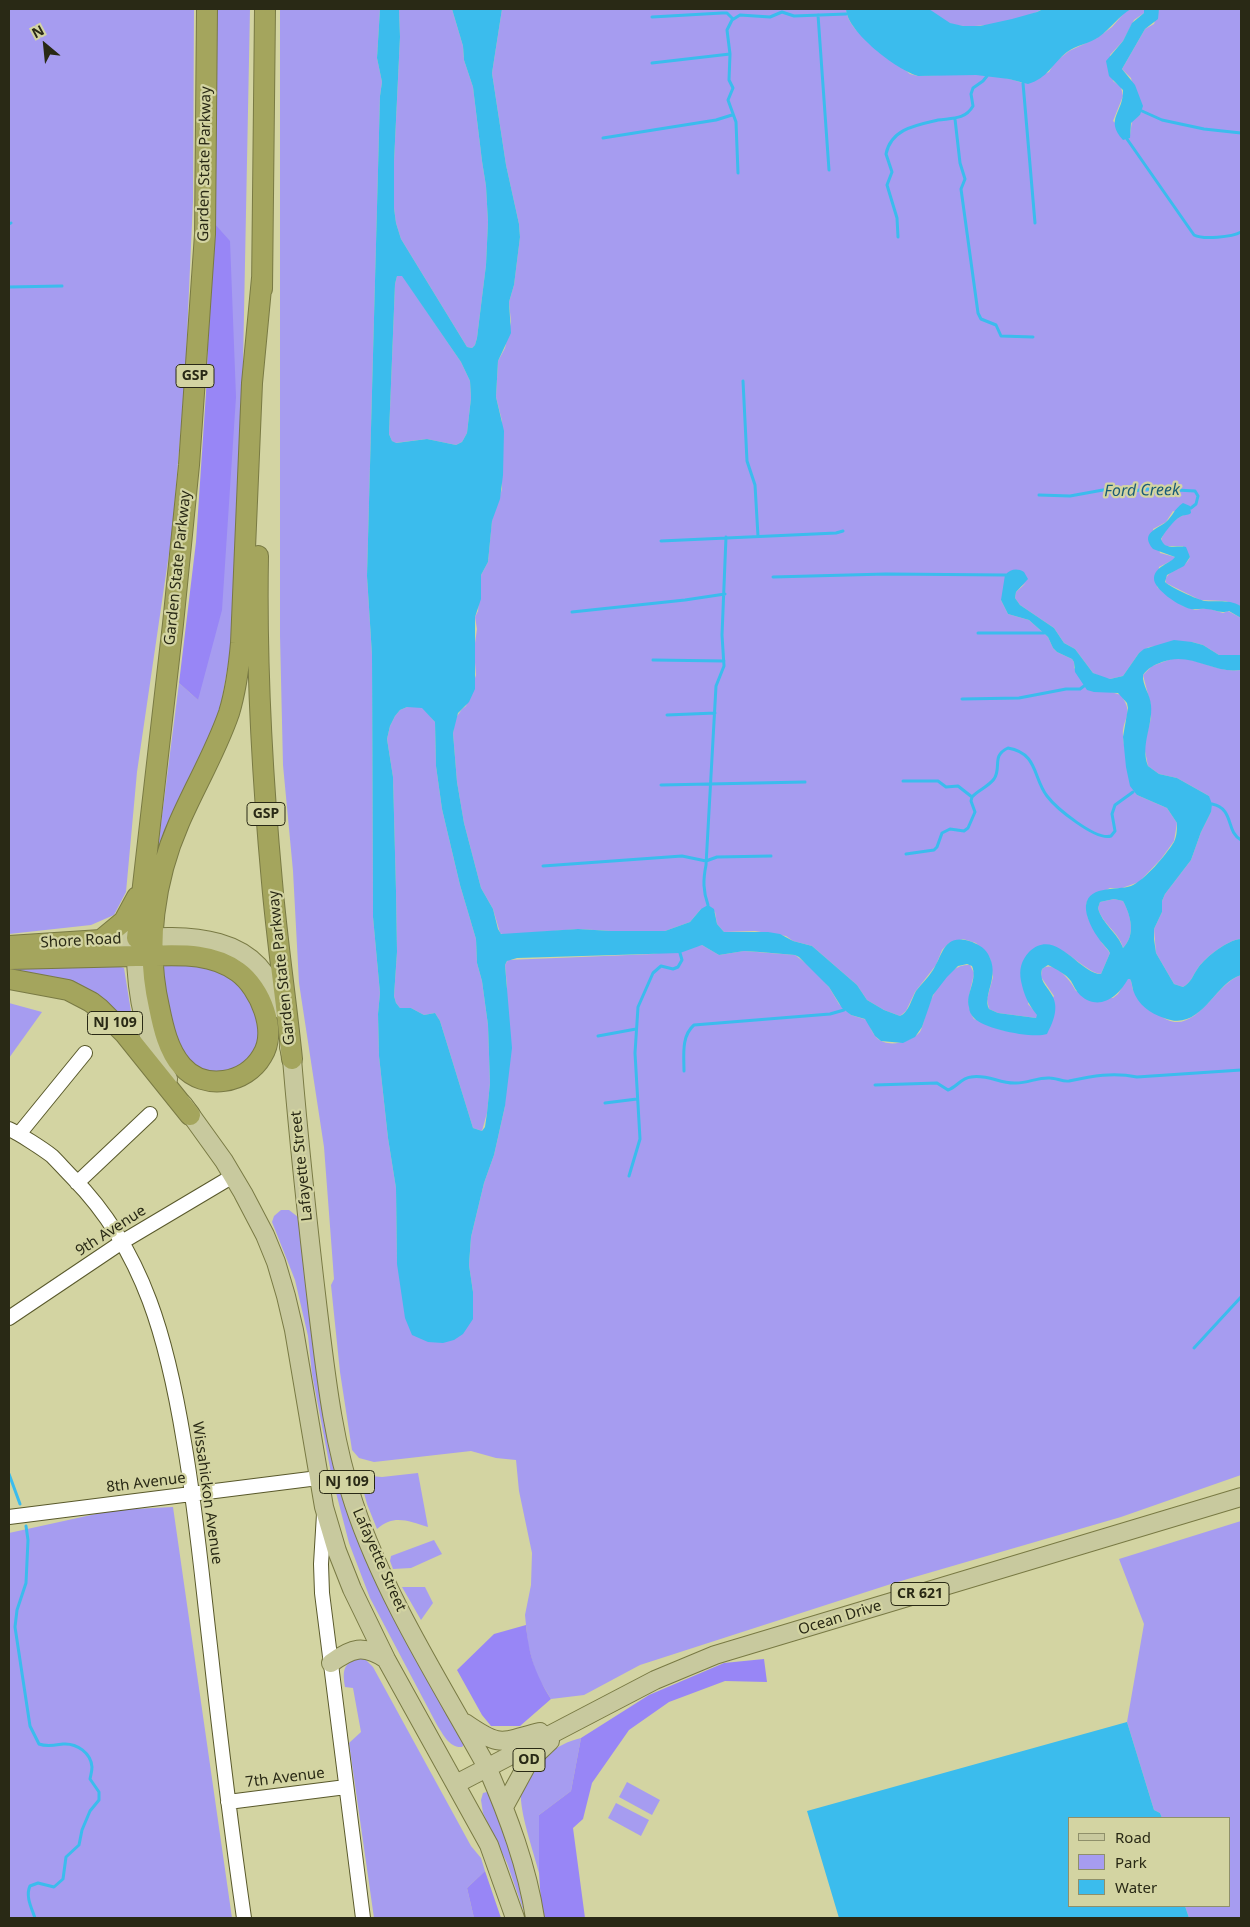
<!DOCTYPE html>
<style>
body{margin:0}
#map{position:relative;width:1250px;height:1927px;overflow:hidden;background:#d3d4a2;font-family:"Noto Sans",sans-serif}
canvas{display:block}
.frame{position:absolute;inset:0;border:10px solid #292915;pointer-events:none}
.legend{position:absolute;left:1068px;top:1817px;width:162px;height:90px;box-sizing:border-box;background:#d3d4a2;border:1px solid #8f906a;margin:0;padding:6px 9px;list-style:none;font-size:15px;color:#292915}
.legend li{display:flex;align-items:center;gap:10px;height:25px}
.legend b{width:25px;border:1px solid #8f906a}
.north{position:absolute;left:20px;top:20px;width:50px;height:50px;-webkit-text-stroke:4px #d3d4a2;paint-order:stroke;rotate:332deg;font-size:14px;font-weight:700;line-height:20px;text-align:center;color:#292915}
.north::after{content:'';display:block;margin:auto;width:18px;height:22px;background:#292915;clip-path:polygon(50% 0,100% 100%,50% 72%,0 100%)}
</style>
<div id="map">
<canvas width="1250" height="1927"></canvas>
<div class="frame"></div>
<ul class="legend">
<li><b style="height:6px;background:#c8c99e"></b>Road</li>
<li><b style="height:14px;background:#a69cf0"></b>Park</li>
<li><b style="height:14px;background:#3bbced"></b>Water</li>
</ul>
<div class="north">N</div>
</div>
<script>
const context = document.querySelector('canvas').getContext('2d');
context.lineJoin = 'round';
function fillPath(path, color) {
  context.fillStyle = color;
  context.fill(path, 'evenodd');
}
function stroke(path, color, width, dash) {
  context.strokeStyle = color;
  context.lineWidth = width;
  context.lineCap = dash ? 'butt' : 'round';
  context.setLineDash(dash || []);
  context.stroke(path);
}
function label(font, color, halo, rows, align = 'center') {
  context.font = font + ' "Noto Sans",sans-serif';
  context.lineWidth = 4.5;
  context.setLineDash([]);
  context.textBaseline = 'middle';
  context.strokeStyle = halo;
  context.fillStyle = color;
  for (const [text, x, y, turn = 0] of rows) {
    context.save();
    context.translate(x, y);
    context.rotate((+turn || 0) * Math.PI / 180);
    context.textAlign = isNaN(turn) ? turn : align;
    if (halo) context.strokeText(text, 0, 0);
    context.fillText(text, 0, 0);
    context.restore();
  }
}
fillPath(new Path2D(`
 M9,9H194L193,201L185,379L172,533L137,772L126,892L114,915L91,925L9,934Z
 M215,9H250L240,516L230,653L220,710L162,847H158L179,683L198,700L213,222Z
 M280,9H380L377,58L382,82L380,96L367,576L372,655L373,917L380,993L378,1014L379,1056L388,1138L396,1188L397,1264L473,1292L469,1265L471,1237L484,1183L494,1155L505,1106L507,986L505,965L508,960L653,954L702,945L719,955L744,951L795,955L812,968L829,987L839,1004L851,1015L867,1020C870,1026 872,1033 877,1038C887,1048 910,1043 920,1032C924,1024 925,1014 929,1005C935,989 950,963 970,965L974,973C971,991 964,1002 974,1019L1002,1030L1032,1035L1054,996L1041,977L1042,969C1054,959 1071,981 1076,991L1113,998L1118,994L1128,978L1130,979C1132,982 1132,987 1133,990C1138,998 1149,1005 1156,1012C1192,1046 1213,984 1241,975V1475L1121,1517L894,1583L640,1665L584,1695L551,1699L536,1674L528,1645L525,1615L531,1585L532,1553L519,1491L516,1460L496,1458L471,1451L374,1462L359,1458L352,1450L340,1372L331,1285L334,1279L324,1147L299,983L293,871L283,765L280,636Z
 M399,9H452L463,46L464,60L473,87L482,161L486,186L488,222L486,265L477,338L475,345L472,348L467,347L401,239L396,223L394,208V162L400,37Z
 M502,9H846C847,18 851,24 857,31L910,74L918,76C953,75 990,71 1023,83L1049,72L1055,62L1069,51L1097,38L1112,27L1125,12L1131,9H1144V13L1134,20L1123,41L1110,55L1113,81L1121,87L1123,96L1113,121L1130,135L1132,121L1140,115L1131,78L1122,69L1145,29L1154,24L1159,9H1241V606L1225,601L1200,600L1166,583C1163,570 1185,571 1190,557L1183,546H1166L1161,542C1162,532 1175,518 1184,515L1173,511L1166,522L1153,529L1160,553L1175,557V559L1159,567L1157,587L1183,606L1195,610L1207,608L1223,613L1228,611L1241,618V655H1219L1203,645L1192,642L1149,647L1139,653L1123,676L1110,679L1104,678L1093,673L1075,649L1064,643L1054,628L1020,605L1015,598L1016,592L1026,583L1001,600L1008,614L1029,620L1048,637L1053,648L1057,652L1072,659L1074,662V668L1111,692L1121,695C1135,716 1122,717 1123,736C1124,754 1133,777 1137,795L1167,808L1177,823L1174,841L1161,859L1139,882L1122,888H1110L1088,899L1086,905L1088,918L1102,943L1110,953L1101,974C1087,973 1069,950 1050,946L1028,1004L1038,1015L1036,1018L998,1013L989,1009L987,999L993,977L990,958L976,943L963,939L949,943L942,950L936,965L915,992L906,1011L900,1016L884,1010L867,1000L857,985L812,946L793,941L786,936L755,931L724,932L717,924L715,912L701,909L690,922L665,931H611L578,929L504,935L500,933L493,909L481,888L464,823L457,782L453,733L455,719L462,709L466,706L476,675L474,650L477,629L475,617L478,611L481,575L488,562L492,520L502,489V421L496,397L498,361L505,348L511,322L509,302L514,285L520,237L519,224L506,165L492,73Z
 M929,9H1043C1023,20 974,31 952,24C943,21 935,15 929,9Z
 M402,275L461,362L470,381L471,398L467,433L462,442L456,445L427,439L395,443L392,441L389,434L395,284L397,276Z
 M1174,658C1197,657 1217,673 1241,670V939C1227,940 1206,957 1198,968C1193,975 1191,983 1183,987L1174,984L1156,953L1154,929L1162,912V901L1165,894L1191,860L1201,832L1211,812L1209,796L1177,778L1159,774L1148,766L1144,746L1151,718V706L1143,675L1152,666Z
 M407,707H422L435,722L436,766L442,809L460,885L476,939L477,963L482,981L488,1025L490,1083L487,1113L482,1131L473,1128L440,1021L435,1013L424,1015L411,1008H400L396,1003L394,996L397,952L396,891L393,777L387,739L390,726L395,716L400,710Z
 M1114,899L1123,901C1131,915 1136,935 1123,948C1119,932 1102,924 1098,908L1100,902Z
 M160,963L214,965L246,987L261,1018L257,1053L232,1073L212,1075L182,1057L170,1029Z
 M115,965L124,968L134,1030L9,970L33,967Z
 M9,1003L42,1012L9,1058Z
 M281,1210H289L298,1217L316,1357L357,1535L368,1565L383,1593L465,1743L462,1747C449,1748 443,1734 437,1725L370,1598L349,1543L331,1473L312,1374L308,1336L295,1280L272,1222L274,1216Z
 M418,1473L428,1527C408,1521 394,1514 377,1529L367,1504L359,1475L382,1477Z
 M173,1507L232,1918H9V1533L114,1510Z
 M1241,1521V1918H1189L1185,1906H1229V1818H1162L1160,1813L1154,1810L1127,1722L1144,1624L1119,1559Z
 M434,1540L442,1554L411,1568L393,1569L390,1561L391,1556Z
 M402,1587H425L433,1603L421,1620Z
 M362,1656L373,1667L471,1846L481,1858L485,1871L467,1888L474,1918H374L349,1743L361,1732L353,1688L345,1687C342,1668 344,1663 362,1656Z
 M581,1738L571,1791L539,1815V1873C534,1853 519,1811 521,1792C523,1766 558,1743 581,1738Z
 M627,1782L660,1800L652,1815L619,1797Z
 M487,1792L490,1794C506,1834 517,1870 524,1912L507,1863L483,1813L481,1800L483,1793Z
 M616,1803L649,1820L641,1836L608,1818Z`), '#a69cf0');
fillPath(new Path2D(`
 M213,222L230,241L236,397L222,610L198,700L179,683L196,542L206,393Z
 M526,1625C529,1656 535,1673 551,1699L520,1726H491L482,1715L457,1670L494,1634Z
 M764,1659L767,1682L725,1681L669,1702L629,1730L592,1783L583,1819L573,1828L585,1918H542L539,1873V1815L571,1791L581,1738L649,1695L724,1663Z
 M485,1871L501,1918H474L467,1888Z`), '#9886f6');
fillPath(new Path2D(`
 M380,9H399L400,37L394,162V208L396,223L401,239L467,347L472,348L475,345L477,338L486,265L488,222L486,186L482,161L473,87L464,60L463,46L452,9H502L492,73L506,165L519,224L520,237L514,285L509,302L511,333L498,361L496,397L504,431L503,475L500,499L492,521L488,562L481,575V599L475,617V689L469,702L458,713L453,733L457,782L464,823L481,888L493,909L498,929L501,934L578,929L611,931H665L690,922L701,909L708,905L714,909L717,924L724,932H768L780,934L793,941L812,946L857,985L867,1000L884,1010L900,1016C909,1012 911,1000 916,991C921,984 928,978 933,970C943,955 943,934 969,941C976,943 984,947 988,954C1001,977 982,994 989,1009L998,1013L1036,1018L1037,1015C1028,1004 1024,995 1021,981C1019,969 1021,961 1029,952C1056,926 1079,974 1101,974L1110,953C1108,949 1106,948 1103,944C1096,936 1087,921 1086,910C1084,884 1117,891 1131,886C1145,880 1166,855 1174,842C1177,836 1177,829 1177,823L1167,808L1137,795L1130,786L1126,767L1123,737L1128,708L1127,703L1118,693L1094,692L1087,690L1075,672L1074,662L1072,659L1057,652L1053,648L1048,637L1029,620L1008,614L1001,600L1005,575C1011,569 1017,568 1024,572L1028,579L1016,592L1015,598L1020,605L1054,628L1064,643L1075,649L1093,673L1110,679L1123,676L1139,653L1144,649L1174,640L1192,642L1203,645L1219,655H1241V670C1212,674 1191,651 1162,662C1154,665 1148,668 1143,675C1142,685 1150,694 1151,705C1153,726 1140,745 1148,766L1159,774L1177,778L1209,796L1212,804L1211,812L1201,832L1191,860L1165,894L1162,901V912L1154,929V939L1156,953L1174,984L1183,987C1191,983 1193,975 1198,968C1206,957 1227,940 1241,939V975C1214,983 1201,1033 1164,1018C1150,1013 1138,1005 1133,990C1132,986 1132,982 1130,979H1128C1118,997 1099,1012 1080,995C1076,991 1074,986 1071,981C1066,974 1056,969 1048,965L1042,969C1036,991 1071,991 1047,1034C1033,1039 984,1029 974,1018C971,1015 969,1011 969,1007C965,994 978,980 972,966L967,964L958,966L947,977L933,995L922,1027L915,1037L903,1043L881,1041L875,1036L865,1019L851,1015L842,1008L829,987L799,957L795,955L760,952L744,951L719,955L702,945L680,953L517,958L507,961L505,965L512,1048L505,1106L494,1155L484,1183L471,1237L469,1265L473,1292V1319L463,1334L454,1340L443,1343L428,1342L412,1335L405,1318L397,1264L396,1188L388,1138L379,1056L378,1014L380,993L373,917L372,655L367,576L380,96L382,82L377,58ZM397,276H402L461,362L470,381L471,398L467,433L462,442L456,445L427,439L396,443L392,441L389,434L395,284ZM407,707L422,708L435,722L436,766L442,809L460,885L476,939L477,963L482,981L488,1025L490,1083L487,1113L485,1127L482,1131L473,1128L440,1021L435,1013L424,1015L411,1008H400L396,1003L394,996L397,952L396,891L393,777L387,739L390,726L395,716L400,710ZM1114,899L1123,901C1131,916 1136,935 1123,948C1118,933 1102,924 1098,908L1100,902Z
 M846,9H929L950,23L963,26H980L1012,19L1037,12L1043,9H1131C1119,16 1111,28 1099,37C1089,44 1076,45 1067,52C1052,64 1048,78 1028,84L1009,79L976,75L918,76C897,70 847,32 846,9Z
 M1144,9H1159L1158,19L1145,29L1122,69L1135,85L1143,106L1140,115L1131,123L1130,138L1123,140C1104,119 1124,112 1123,90L1109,76L1106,61L1123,41L1132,23L1144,13Z
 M1183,503L1190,506L1191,513C1187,516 1185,514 1180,517C1174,520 1164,533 1161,539C1165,551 1177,545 1186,547L1190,557L1184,566L1167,575L1165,582C1170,587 1198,600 1205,601C1218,602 1229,599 1241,606V618L1229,611C1219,614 1215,609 1206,609C1201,608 1196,610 1191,609C1180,607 1153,589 1154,578C1155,566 1170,564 1175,557L1153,549C1140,533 1156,530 1166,522C1173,516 1174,509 1183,503Z
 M1127,1722L1154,1810L1160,1813L1162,1818H1069V1906H1185L1189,1918H839L807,1811Z`), '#3bbced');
stroke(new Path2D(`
 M818,15L829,170
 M652,17L722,13H727L733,19
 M652,63L730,54
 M1023,83L1035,223
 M1142,111L1162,120L1204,129L1241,133
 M955,119L960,163L965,179L961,189L978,313L981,319L996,325L1001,336L1033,337
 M603,138L716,120L732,115
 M1127,139L1194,235C1203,240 1232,237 1241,232
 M738,173L736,122L728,100L733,88L729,80L730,54L727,30L732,20L740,15L770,17L782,12L794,16L846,14
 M9,224L11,223
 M898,237L897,218L887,185L892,172L886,154C891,129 916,125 938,120C952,118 965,120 973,106L971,94L973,88L983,81L987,76
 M9,287L62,286
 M743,381L747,461L755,485L758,536
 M1039,495L1070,496L1103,490H1113L1124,492L1148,489L1162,494L1176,490L1195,491L1198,496L1196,504L1191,508
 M661,541L836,533L843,531
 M773,577L886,574L1006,575
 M572,612L685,600L725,594
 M978,633H1044
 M653,660L724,661
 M962,699L1019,698L1066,689H1080L1084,686
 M667,715L715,713
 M903,781H938L946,787L958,786L972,797L971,801L975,812L968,828L964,831L950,829L942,833L937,847L934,850L906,854
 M661,785L805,782
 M972,797C978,790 988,787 994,779C1002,767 991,756 1008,748C1038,753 1033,778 1047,796C1056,808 1096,841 1111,836L1115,831L1112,814L1115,805L1133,792
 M1212,804C1235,809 1225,831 1241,840
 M543,866L682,856L706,861L717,857L771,856
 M708,905C703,891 703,880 706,865L716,686L724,666L722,635L726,537
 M598,1036L636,1029
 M684,1071C684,1056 681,1036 694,1025L830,1014L844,1010
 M875,1085L937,1083L948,1090C957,1087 961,1078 971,1077C988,1074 1000,1084 1016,1083C1028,1083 1039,1077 1050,1078C1056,1078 1063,1082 1069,1081C1092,1076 1113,1072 1137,1077L1241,1070
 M605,1103L637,1099
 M629,1176L640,1139L635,1053L638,1007L653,973L661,966L673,969L678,967L682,960L680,953
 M1194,1348L1241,1297
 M9,1474L20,1504
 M26,1526L28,1540L26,1583L17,1610L15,1627L30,1726L39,1744C47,1747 55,1745 63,1744C77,1743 91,1753 92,1767C92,1771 91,1774 90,1779L99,1792V1800L90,1811L82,1830L79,1845L66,1857L63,1879L54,1887L38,1883L30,1886C25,1896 32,1909 35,1918`), '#3bbced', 3);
const minor = new Path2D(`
 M9,1129C20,1134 43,1149 52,1156C59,1163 66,1171 73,1178C145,1251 168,1344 184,1442C196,1510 202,1578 210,1646C220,1737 231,1828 244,1918
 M19,1134L85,1053
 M77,1183L150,1114
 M9,1318L122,1242L233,1176
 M324,1514L321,1564L322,1593L363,1918
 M9,1517L318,1478
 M228,1802L346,1787`);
const major = new Path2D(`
 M101,940C169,937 260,921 280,1009
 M136,943C135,990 145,1038 168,1079
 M289,1047L292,1059C299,1143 308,1227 318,1311C326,1376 333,1442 354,1504C385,1597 440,1682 487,1767C508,1816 527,1866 535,1918
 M183,1104L224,1161L243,1193L265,1235L276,1262L286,1296L294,1330L324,1507L337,1551L352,1589L386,1659L489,1845L515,1918
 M331,1663C352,1648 363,1644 386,1659
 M465,1723C501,1748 500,1742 540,1732
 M456,1784L655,1680L715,1655L1241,1497
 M504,1807L529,1761L550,1741`);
const highway = new Path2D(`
 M262,289L265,9
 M258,556C256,665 262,773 272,882C277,941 286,1000 292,1059
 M137,938L173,624L189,465L205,234L207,9
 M9,946L101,940L124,921L137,897
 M9,959L136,956C171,956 208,950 238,972C260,988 278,1031 262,1056C246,1084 204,1091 182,1066C168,1050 163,1027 159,1007C145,946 154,880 179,823C195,786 216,751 229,713C236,690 239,666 241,643L252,383L262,278
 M9,979L68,990L91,1002L100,1009L125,1034L190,1115`);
stroke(minor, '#59592b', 16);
stroke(major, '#797a44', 20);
stroke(highway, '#797a44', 22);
stroke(minor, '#fff', 14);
stroke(major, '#c8c99e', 18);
stroke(highway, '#a4a55d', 20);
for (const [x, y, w] of [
 [195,376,38],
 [266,814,38],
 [115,1023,55],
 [347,1482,55],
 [920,1594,58],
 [529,1760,32]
]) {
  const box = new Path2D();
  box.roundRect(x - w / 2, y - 11.5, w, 23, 4);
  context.fillStyle = '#d3d4a2';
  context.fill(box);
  stroke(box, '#292915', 1);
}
label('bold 14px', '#292915', null, [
 ["GSP",195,376],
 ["GSP",266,814],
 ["NJ 109",115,1023],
 ["NJ 109",347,1482],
 ["CR 621",920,1594],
 ["OD",529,1760]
]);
label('15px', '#292915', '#d3d4a2', [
 ["Garden State Parkway",205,164,-89],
 ["Garden State Parkway",178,568,-84],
 ["Shore Road",81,941,-3],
 ["Garden State Parkway",282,968,-96],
 ["Lafayette Street",302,1166,-96],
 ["9th Avenue",111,1231,-33],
 ["8th Avenue",146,1483,-7],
 ["Wissahickon Avenue",207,1493,82],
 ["Lafayette Street",379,1560,66],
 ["Ocean Drive",840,1618,-17],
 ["7th Avenue",285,1778,-7]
]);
label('italic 16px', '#1a5c76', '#d3d4a2', [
 ["Ford Creek",1142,491,-1]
]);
</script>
